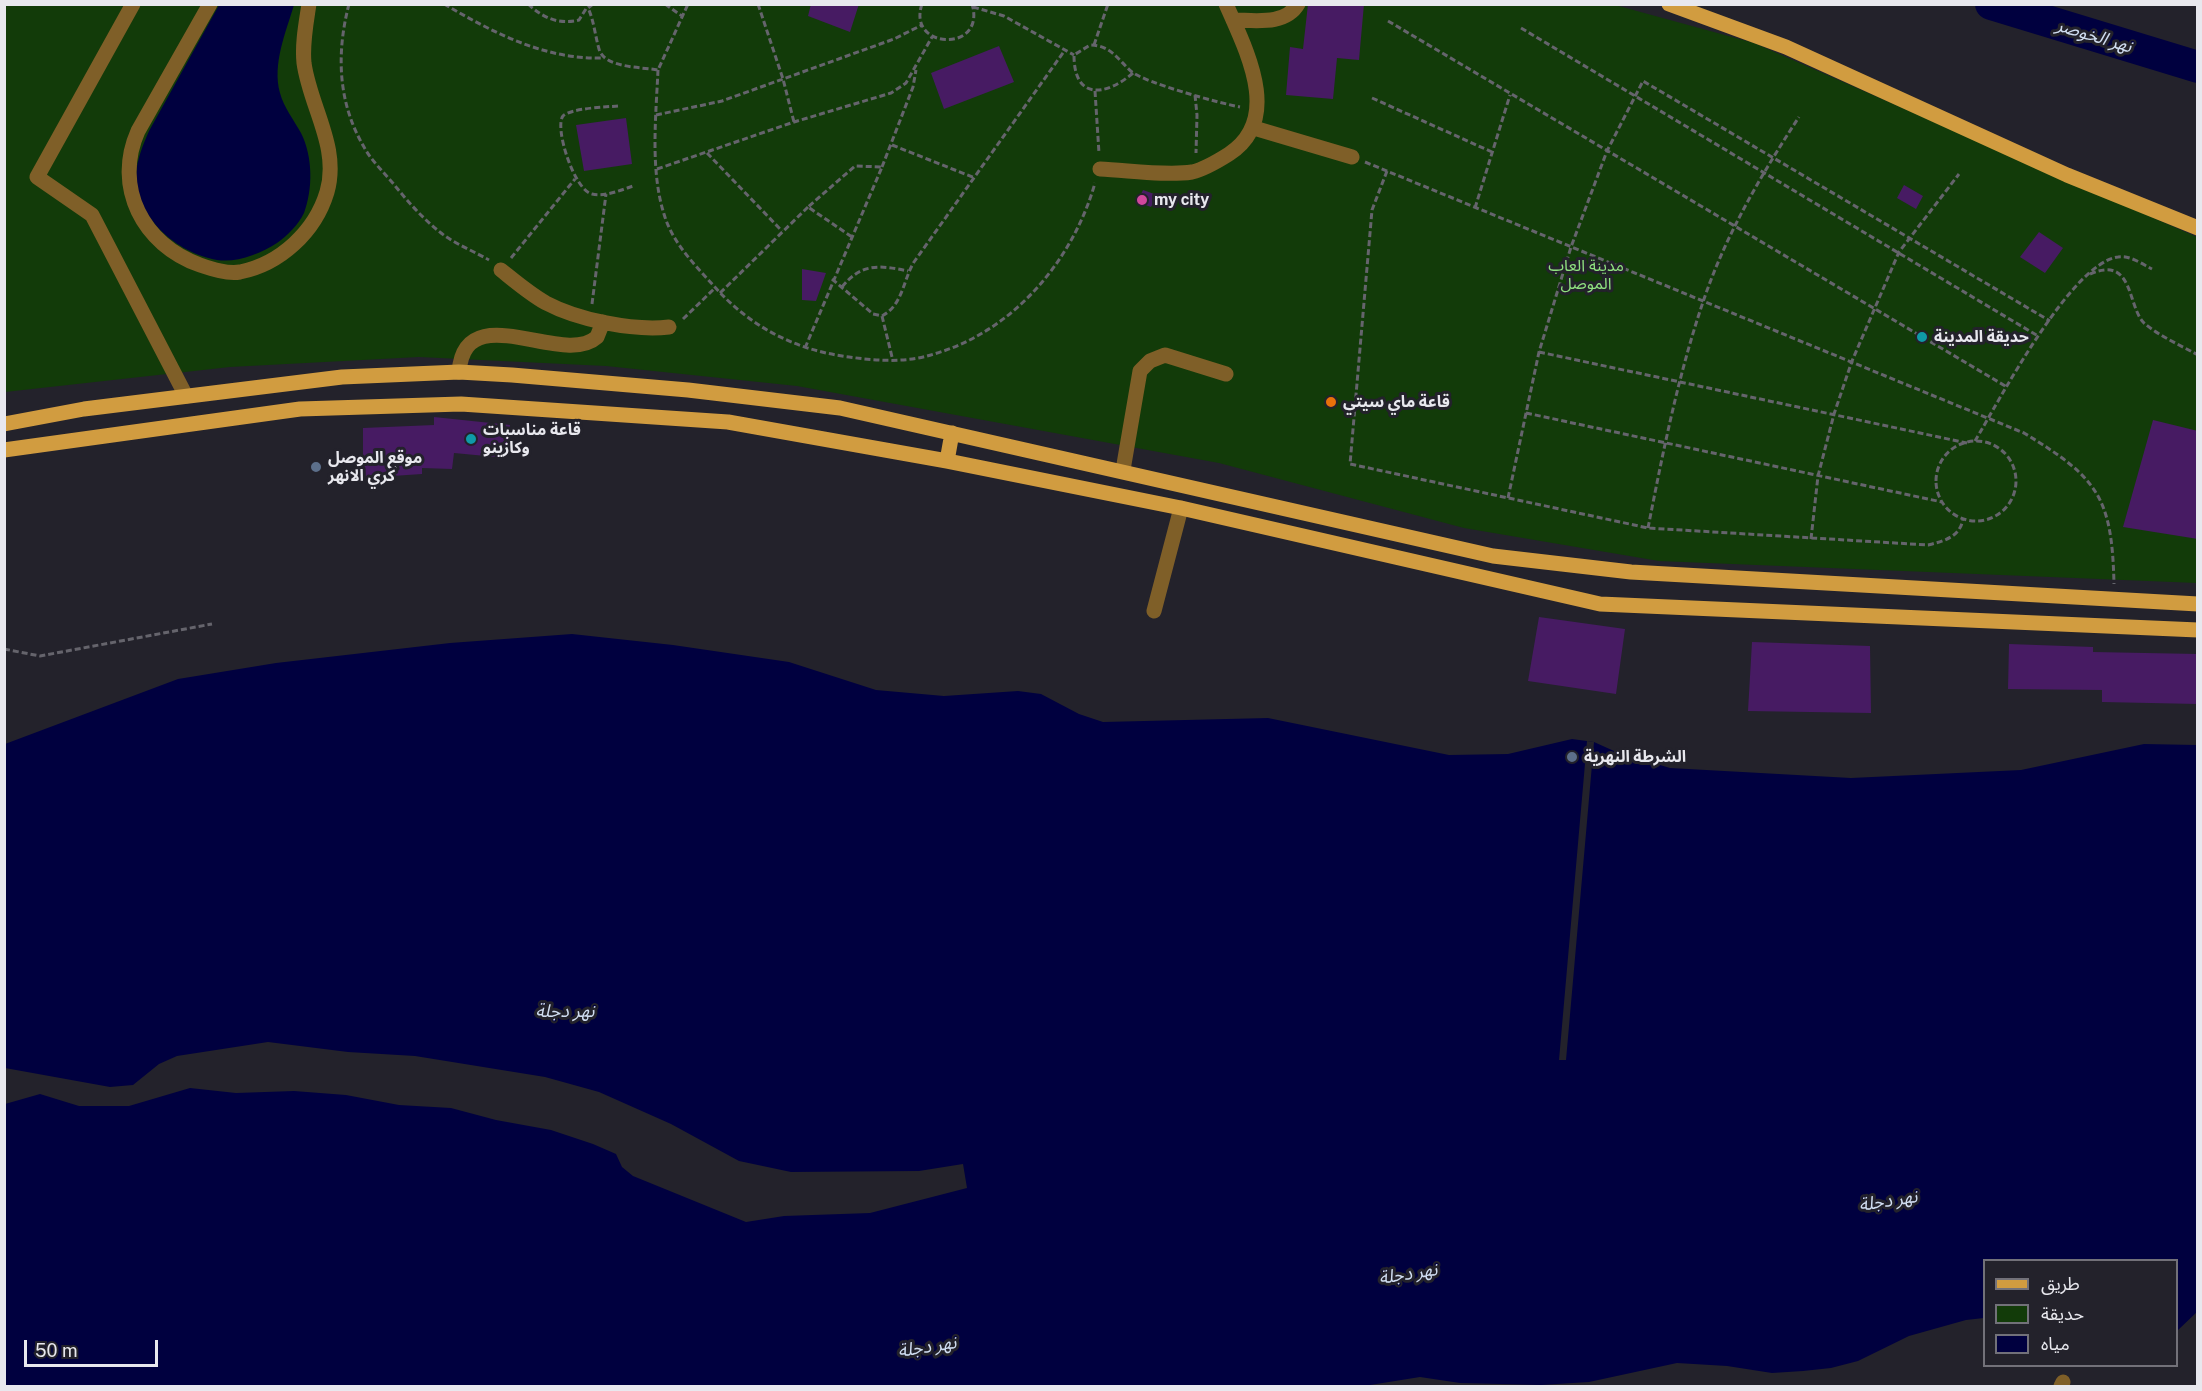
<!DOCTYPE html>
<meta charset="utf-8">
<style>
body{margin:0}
#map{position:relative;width:2202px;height:1391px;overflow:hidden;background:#23222b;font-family:"Public Sans","Noto Sans Arabic",sans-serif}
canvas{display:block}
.frame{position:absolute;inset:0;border:6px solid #e8e8ee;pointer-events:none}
.legend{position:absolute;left:1983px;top:1259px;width:195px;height:108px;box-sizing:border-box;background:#23222b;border:2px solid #727179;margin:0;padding:8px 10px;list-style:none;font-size:18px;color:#e8e8ee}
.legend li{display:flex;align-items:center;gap:12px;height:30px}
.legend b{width:30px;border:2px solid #727179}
.scale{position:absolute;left:24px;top:1340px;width:134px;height:27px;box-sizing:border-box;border:3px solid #e8e8ee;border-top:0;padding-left:8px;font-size:18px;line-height:21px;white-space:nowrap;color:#e8e8ee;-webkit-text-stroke:4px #23222b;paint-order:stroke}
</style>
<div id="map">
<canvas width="2202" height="1391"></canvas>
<div class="frame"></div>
<ul class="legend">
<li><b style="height:8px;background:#d19c40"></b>طريق</li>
<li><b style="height:16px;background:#123b09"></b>حديقة</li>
<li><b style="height:16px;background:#00003f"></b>مياه</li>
</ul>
<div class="scale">50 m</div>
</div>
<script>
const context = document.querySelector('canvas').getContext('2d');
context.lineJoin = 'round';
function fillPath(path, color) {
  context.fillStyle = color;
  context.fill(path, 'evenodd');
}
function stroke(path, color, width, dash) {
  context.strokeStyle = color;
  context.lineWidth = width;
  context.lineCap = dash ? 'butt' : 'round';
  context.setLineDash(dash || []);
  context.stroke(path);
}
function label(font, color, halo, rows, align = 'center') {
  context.font = font + ' "Public Sans","Noto Sans Arabic",sans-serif';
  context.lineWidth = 6;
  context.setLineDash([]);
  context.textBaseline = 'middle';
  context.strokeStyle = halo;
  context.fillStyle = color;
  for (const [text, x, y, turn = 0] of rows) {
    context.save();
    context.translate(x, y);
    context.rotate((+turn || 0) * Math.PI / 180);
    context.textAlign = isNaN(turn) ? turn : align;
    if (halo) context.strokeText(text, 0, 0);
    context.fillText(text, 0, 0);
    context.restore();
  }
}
fillPath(new Path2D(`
 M5,5H1615L1754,43L2197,237V583L1659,561L1464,528L1219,463L797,386L606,366L419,357L230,367L5,392Z`), '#123b09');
fillPath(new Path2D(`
 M219,5H294C286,32 272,64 280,93C284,108 294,120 301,133C313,157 313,189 304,213C298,225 288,235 277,243C260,254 237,263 217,260C177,253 136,218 136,175C137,159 143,145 149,131Z
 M572,634L673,645L789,662L876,690L944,696L1018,691L1041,694L1079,714L1103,722L1268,718L1449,755L1508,754L1572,739L1594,742L1614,751L1670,768L1851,778L2021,770L2144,744L2197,745L2198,1311L2177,1331L2176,1260H1984V1318L1966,1320L1909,1336L1858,1361L1831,1368L1803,1371L1772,1373L1727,1366L1677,1363L1589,1382L1541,1385L1460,1383L1420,1377L1364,1386H5V744L178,679L276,663L450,643Z`), '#00003f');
fillPath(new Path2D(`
 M1587,741L1594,742L1566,1060H1559Z
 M268,1042L348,1052L415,1056L545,1077L599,1092L671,1124L739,1161L791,1172L919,1171L963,1164L967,1188L870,1213L784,1216L746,1222L633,1176L622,1167L616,1154L593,1144L551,1130L496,1120L451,1108L399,1105L346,1095L294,1091L236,1093L190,1088L129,1106H79L40,1094L5,1104V1068L110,1087L133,1085L159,1064L177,1056Z`), '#23222b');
stroke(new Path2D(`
 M1991,4L2198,67`), '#00003f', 32);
fillPath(new Path2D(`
 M811,4H859L850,32L808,16Z
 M1308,4H1364L1359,60L1337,58L1333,99L1286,95L1290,47L1303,49Z
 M999,46L1014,82L944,109L931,73Z
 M626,118L632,164L584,171L576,125Z
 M1904,185L1923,196L1916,209L1897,198Z
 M1143,190L1157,195L1151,207L1137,202Z
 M2039,232L2063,248L2045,273L2020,257Z
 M802,269L826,273L816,301L802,300Z
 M434,417L510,425L507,458L454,453L452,469L422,468V474L363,478V428L434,425Z
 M2153,420L2198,431V539L2123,527Z
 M1539,617L1625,629L1616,694L1528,681Z
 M1752,642L1870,646L1871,713L1748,711Z
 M2009,644L2093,647V652L2198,654V704L2102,702V690L2008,689Z`), '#471b63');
stroke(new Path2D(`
 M349,4C336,54 338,103 364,147C372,162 385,173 396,187C410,204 426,222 445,236C458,245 475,252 489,260
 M444,4C494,33 545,60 604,58
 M528,4C543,18 559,25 579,20L589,4
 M593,4L588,8C594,21 595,35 599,49C604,68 641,67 658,70L688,4
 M665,4L682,16
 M758,4L783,79L794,122
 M922,4C906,50 987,53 972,4
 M973,7L1004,16L1074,55
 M1388,21L2007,387
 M1521,28L2038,336
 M1094,45L1108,4
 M658,70C656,116 650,170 664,214C672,242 694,264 713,285C749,326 794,350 849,357C877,361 907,363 934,354C1014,331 1073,260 1095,183
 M1133,73C1106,96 1074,101 1074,55L1090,45C1111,45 1118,60 1132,72C1146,83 1219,103 1240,107
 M1095,91L1099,153
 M1195,95L1197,115L1196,153
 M1372,98L1492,152
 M618,106C606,107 571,108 563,116C554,127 574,190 592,194C605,197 621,190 633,186
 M656,115L722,101L894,39L922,25
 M892,145L975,178
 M707,153L782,231
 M1365,162L2024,433C2098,478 2112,497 2114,584
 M882,167L913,87L916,70
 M657,169L794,122L891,93L906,83L932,37
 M1387,171L1372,210L1350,464L1648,528L1928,545C1944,541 1960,537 1963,519
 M1475,208L1510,95
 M511,258L575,179
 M2090,274C2134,255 2127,306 2144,323C2159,336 2180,345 2198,355
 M832,279L873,314L882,316C903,305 903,280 914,262L1065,50
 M842,287C861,263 880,265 908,271
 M720,293L808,207
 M592,304L606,194
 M882,316L893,361
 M683,319L715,288
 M805,348L882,167L855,166L808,207L852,237
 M1539,352L1967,443
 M1526,413L1942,502
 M1975,441C1999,401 2071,263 2118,257C2130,255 2142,264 2152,269
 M1936 481a40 40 0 1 1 80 0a40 40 0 1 1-80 0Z
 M1508,498L1539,352L1571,247L1607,151L1643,81L2050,321
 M1648,528C1663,452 1678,376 1703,302C1725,236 1761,175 1799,117
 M1811,539L1818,476L1834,414L1852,361L1899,252L1959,174
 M4,649L40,656L212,624`), '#65646c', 3, [6, 3]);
stroke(new Path2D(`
 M133,4L37,177L92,215L186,396
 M210,4L138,131C113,187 143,245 200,265C212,269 227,274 240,272C280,264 315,232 327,192C340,147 310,107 304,63C302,44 306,24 309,4
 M1233,20C1254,20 1285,26 1298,4
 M1254,128L1352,157
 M1100,169C1127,170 1165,176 1192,172C1205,169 1218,161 1229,154C1283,119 1246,50 1226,4
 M501,270C516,282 530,294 546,303C578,320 633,331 669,327
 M459,372C465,295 563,368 597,337L603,322
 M1123,470L1140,371L1150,361L1165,355L1226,374
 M1154,611L1181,508
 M2061,1386L2063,1382`), '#7f5f28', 15);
stroke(new Path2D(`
 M1669,4L1786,47L2067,175L2198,228
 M4,424L84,409L342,377L459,372L512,375L688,390L840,408L1493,556L1631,572L2198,604
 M4,450L300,409L461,404L728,422L947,461L1181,508L1600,604L2198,630
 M947,461L952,433`), '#d19c40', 15);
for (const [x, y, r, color] of [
 [1142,200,6,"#d1479c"],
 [1922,337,6,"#0f9aa8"],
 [1331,402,6,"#e8710a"],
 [471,439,6,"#0f9aa8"],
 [316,467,6,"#5c6f8a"],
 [1572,757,6,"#5c6f8a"]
]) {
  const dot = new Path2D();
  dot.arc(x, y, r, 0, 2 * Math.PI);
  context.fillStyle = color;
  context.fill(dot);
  stroke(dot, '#23222b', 2);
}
label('bold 16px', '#e8e8ee', '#23222b', [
 ["my city",1154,200],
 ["حديقة المدينة",1934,337],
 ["قاعة ماي سيتي",1343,402],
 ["قاعة مناسبات",483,430],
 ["وكازينو",483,448],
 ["موقع الموصل",328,458],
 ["كري الانهر",328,476],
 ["الشرطة النهرية",1584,757]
], 'left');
label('16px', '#90e280', '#23222b', [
 ["مدينة العاب",1586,266],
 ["الموصل",1586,284]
]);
label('italic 18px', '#d0ddf1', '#23222b', [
 ["نهر الخوصر",2094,36,17],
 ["نهر دجلة",565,1011],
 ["نهر دجلة",1888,1201,-9],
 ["نهر دجلة",1408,1274,-9],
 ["نهر دجلة",927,1347,-9]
]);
</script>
